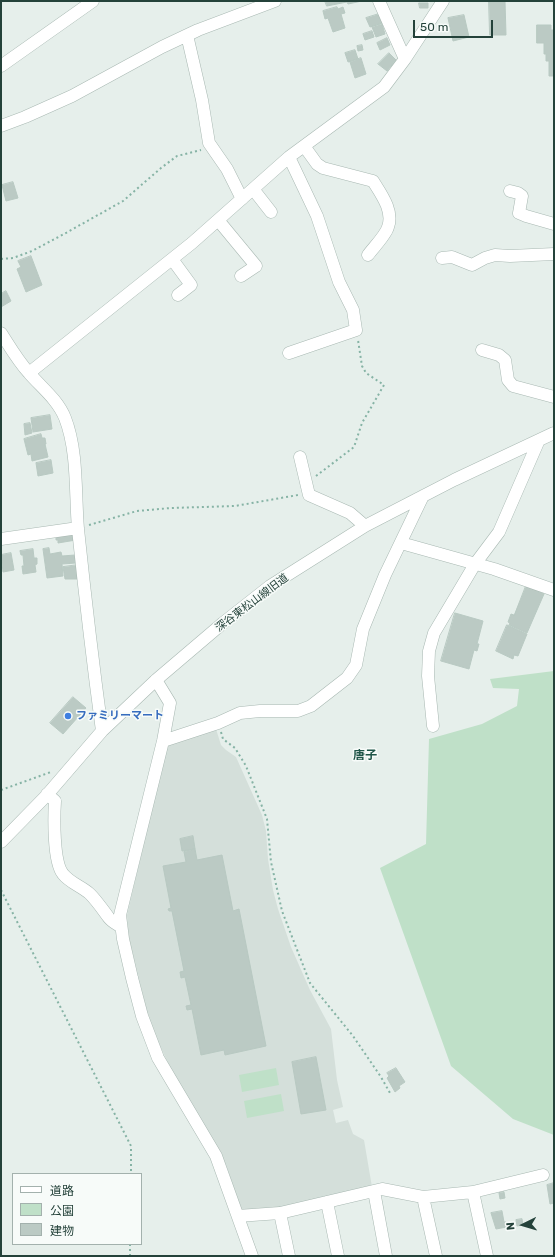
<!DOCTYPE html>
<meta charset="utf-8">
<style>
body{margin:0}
#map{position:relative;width:555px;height:1257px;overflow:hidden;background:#e6efeb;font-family:Rubik,"Noto Sans JP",sans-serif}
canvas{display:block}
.frame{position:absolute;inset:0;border:2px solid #24423a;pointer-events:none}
.legend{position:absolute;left:12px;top:1173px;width:130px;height:72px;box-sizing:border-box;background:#f7fbf9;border:1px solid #a3b1ad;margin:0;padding:5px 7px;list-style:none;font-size:12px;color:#24423a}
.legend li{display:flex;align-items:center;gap:8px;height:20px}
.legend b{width:20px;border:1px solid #a3b1ad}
.north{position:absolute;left:503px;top:1205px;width:40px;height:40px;-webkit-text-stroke:3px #f7fbf9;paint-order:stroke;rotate:265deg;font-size:11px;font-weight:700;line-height:16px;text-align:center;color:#24423a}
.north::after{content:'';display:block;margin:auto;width:14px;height:18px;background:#24423a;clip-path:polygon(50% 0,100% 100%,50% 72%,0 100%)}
.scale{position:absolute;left:413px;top:20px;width:80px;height:18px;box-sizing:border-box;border:2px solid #24423a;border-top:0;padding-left:5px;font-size:12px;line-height:14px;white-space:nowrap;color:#24423a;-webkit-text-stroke:3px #f7fbf9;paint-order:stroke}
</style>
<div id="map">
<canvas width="555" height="1257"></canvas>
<div class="frame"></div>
<ul class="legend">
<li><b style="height:5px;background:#fff"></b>道路</li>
<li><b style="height:11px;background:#bfe0c8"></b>公園</li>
<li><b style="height:11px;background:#bbcac4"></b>建物</li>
</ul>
<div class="north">N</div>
<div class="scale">50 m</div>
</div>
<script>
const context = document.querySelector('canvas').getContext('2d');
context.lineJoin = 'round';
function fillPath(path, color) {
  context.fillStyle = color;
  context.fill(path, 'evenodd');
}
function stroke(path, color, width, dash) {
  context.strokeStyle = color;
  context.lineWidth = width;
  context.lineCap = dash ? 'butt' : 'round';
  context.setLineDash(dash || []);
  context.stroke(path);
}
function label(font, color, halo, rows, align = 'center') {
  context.font = font + ' Rubik,"Noto Sans JP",sans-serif';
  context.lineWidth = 3;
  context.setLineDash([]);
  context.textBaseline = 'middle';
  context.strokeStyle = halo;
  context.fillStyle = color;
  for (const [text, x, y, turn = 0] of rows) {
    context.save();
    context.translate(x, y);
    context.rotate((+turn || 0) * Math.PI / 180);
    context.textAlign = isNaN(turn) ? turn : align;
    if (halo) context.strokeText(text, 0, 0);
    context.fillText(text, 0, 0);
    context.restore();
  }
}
fillPath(new Path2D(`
 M216,729L221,745L226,750L236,757L262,815L266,831L268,859L273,890L278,909L291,947L310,990L331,1029L337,1080L343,1107L333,1110L336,1123L348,1120L353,1134L364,1140L372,1187L282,1208L243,1211L241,1209L226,1165L209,1134L181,1090L151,1027L128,934L127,915L167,745Z`), '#d4dfda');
fillPath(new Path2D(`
 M554,671V1135L513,1119L451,1066L380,868L426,844L429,739L482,724L517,706L519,689L493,688L490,679Z
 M276,1068L279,1085L242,1092L239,1075Z
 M281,1094L284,1111L247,1118L244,1101Z`), '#bfe0c8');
const building = new Path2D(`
 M325,1H362L348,4L347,2L327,6Z
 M489,1H505L506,35H490Z
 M419,3H428V8H420Z
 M337,7L338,9L343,7L345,13L341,14L345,28L333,32L328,18L325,19L323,11Z
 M379,14L382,23L370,27L366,18Z
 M464,15L469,37L453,41L448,18Z
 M382,24L385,34L376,37L372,27Z
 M537,25H551V30H554V76H549V61H546V54H544V43H537Z
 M372,31L374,37L365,40L363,34Z
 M387,38L390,45L380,50L377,43Z
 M362,45L363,50L358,51L357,46Z
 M355,50L358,59L348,62L345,53Z
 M389,53L396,60L387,71L378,64Z
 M361,58L366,74L355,78L350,62Z
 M13,182L18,198L6,201L2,185Z
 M31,256L42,285L26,292L17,269L21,267L18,261Z
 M6,291L11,301L1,307V294Z
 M50,415L52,429L33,432L31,418Z
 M30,423L32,433L25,435L24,424Z
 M41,434L42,438H45L46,444H45L48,457L32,461L31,454L28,455L24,439Z
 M51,460L53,473L38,476L36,463Z
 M75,533L76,540L58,543V540H56V535Z
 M49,548L50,554L61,552L62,556L75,555L76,563L62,564L63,576L47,578L43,549Z
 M33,549L34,558H37V564L35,565L36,572L23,574L22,566H24L23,555H21L20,551Z
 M11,553L14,570L3,572L1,555Z
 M78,565L80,579H65L63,567Z
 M526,586L544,594L527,633L509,625L510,623L508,622L511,614L514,615Z
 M455,613L483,621L477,644H479L477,651L474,650L469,669L441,661Z
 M507,625L527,634L518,656L514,655L513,659L496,651Z
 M73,697L86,708L63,734L50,723Z
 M193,836L195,849L182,851L180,839Z
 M195,849L197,860L222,855L233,911L239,909L266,1046L225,1055L224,1050L201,1055L192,1009L187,1010L186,1006L191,1005L185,977L181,978L180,972L184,971L172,911H169L168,909L171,908L163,866L186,862L184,852Z
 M316,1057L326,1110L301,1114L292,1062Z
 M396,1068L405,1082L399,1086L400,1088L395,1092L387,1078L389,1076L387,1073Z
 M554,1183V1203L550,1204L547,1185Z
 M504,1192L505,1198L500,1199L499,1193Z
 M502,1211L504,1222H506L507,1227L496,1229L491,1213Z
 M522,1219L523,1225L517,1226L516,1220Z`);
fillPath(building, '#bbcac4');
stroke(building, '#b8c9c2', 1);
const minor = new Path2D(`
 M379,1L405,59L443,1
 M187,35L202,100L209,143L227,169L242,199
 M1,66L93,1
 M1,126L25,117L72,96L162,47L198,30L275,1
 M304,146L317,164L323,168L373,181C381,194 394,211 388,227C386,235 373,248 368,255
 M253,189L271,212
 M510,191L518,193L522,196L519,213L526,216L554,224
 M218,220L256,266L241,276
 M442,258L452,257L472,265L485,258L495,255L510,256L554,254
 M172,259L191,285L178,295
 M1,333C10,347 18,361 29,373C41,387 58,400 65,418C78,451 75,493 78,529C85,596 93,664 102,731
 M482,350L499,355L505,360L508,380L513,386L554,397
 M289,353L356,330L353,310L339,282L317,216L289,157
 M29,373L192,243L289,157L384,87L405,59
 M300,457L309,495L350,513L365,526
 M1,539L78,528
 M401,543L494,569L554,590
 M156,680L170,703L163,741L120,915L123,939L132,978L142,1016L158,1058L216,1156L252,1256
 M433,726L428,676L429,651L434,633L475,564L499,532L539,440
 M163,741L218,723L240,713L260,711H298L311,706L347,678L356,665L363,629L385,575L423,496
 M47,794L55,801C54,816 53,862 63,874C70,883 81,886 90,894C97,901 103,910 109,918C112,922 117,924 121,927
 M1,842L46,796L102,731L156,680L223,623L270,586L365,526L454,480L554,433
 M374,1191L386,1256
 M473,1192L543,1175
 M423,1197L473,1192L487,1256
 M327,1202L338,1256
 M280,1213L289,1256
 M238,1216L280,1213L382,1189L423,1197L436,1256`);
stroke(minor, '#a8b8b2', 13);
stroke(new Path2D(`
 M1,259L13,258L32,251L64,234L123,201L161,168L177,156L201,150
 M316,476L354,447L362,423L384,385L366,373L362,366L358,340
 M89,525L137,511L171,508L235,506L298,495
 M221,732L223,739L235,748L246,766L267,819L271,862L282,911L310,983L353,1036L381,1077L390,1093
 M1,790L51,772
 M1,890L131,1146V1174
 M130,1256V1244`), '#86b3a5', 2, [2, 3]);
stroke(minor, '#fff', 12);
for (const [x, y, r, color] of [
 [68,716,4,"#3f7fe0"]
]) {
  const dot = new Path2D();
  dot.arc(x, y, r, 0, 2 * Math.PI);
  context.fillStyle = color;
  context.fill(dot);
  stroke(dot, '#f7fbf9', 1.5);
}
label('11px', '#24423a', '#f7fbf9', [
 ["深谷東松山線旧道",252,603,-37]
]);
label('bold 11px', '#366cbe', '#f7fbf9', [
 ["ファミリーマート",76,716]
], 'left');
label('bold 12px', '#1f5548', '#f7fbf9', [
 ["唐子",365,756]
]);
</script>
